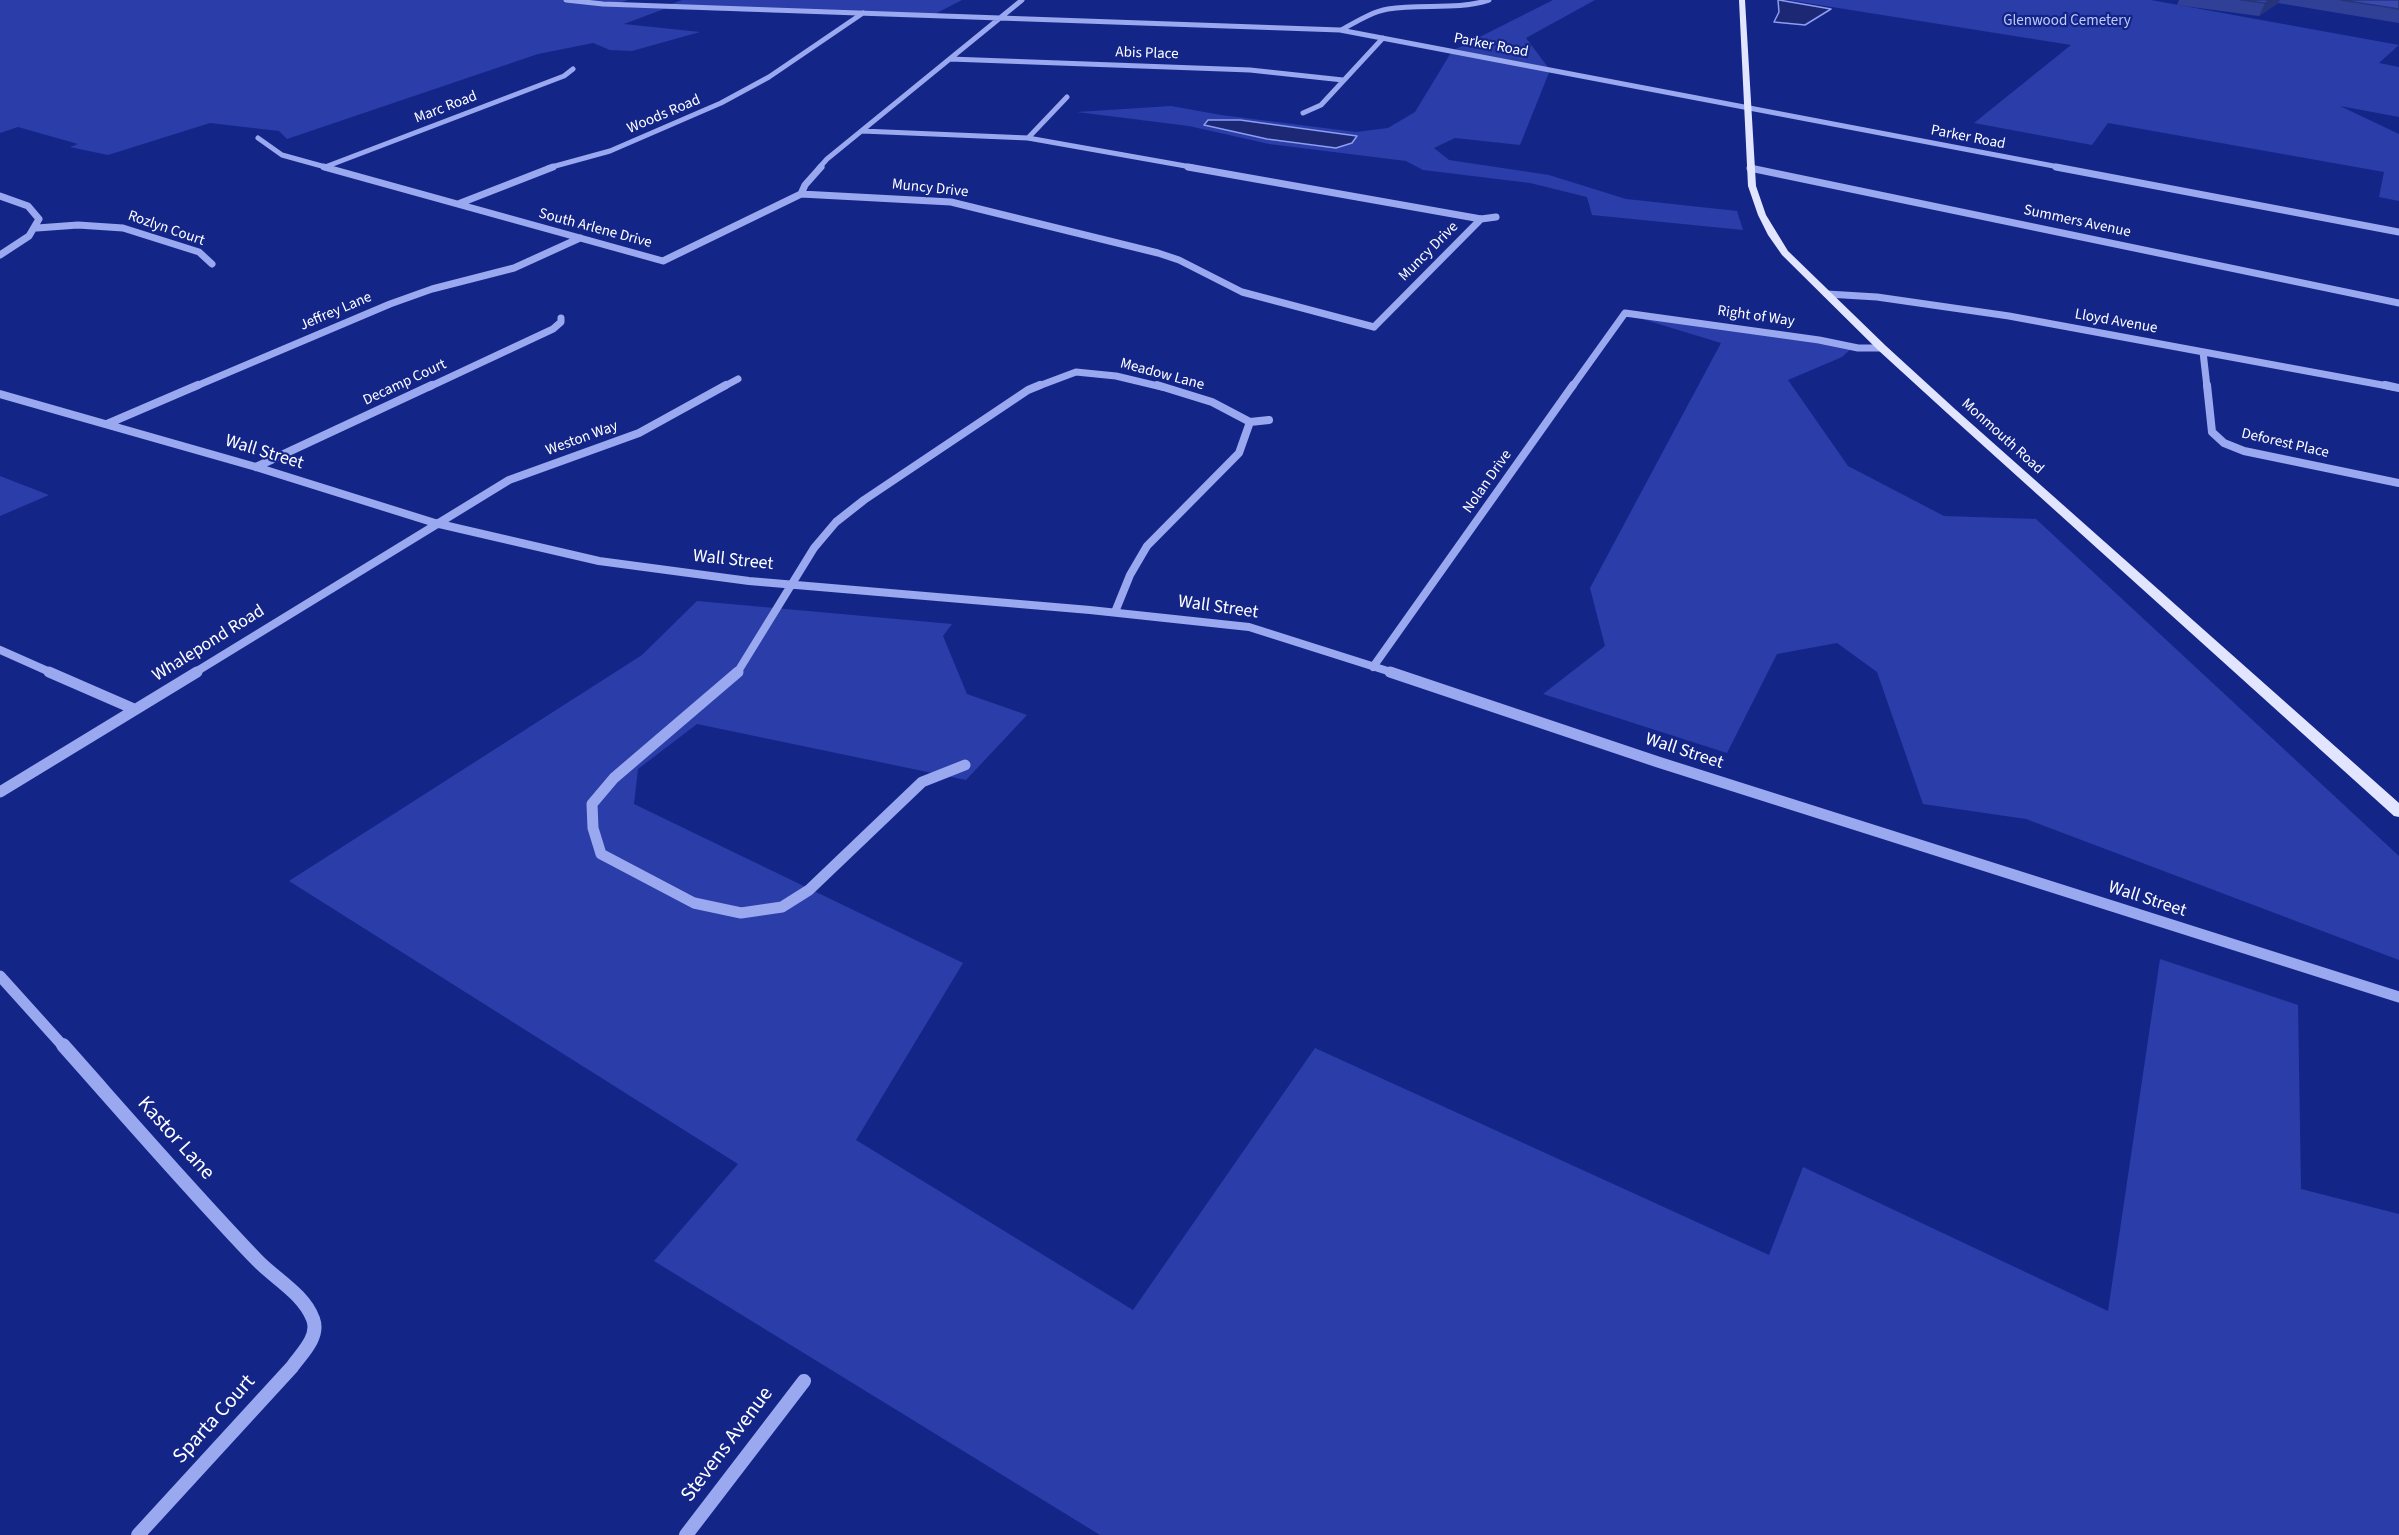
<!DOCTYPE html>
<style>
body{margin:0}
canvas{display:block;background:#142588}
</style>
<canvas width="2399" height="1535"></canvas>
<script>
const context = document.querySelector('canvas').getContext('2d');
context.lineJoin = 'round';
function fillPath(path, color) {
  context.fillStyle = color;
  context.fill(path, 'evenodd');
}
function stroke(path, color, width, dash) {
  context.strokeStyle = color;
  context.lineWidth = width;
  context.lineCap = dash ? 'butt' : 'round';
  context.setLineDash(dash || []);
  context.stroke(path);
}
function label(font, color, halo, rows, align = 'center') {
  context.font = font + ' "Source Sans 3",sans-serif';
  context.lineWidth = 4.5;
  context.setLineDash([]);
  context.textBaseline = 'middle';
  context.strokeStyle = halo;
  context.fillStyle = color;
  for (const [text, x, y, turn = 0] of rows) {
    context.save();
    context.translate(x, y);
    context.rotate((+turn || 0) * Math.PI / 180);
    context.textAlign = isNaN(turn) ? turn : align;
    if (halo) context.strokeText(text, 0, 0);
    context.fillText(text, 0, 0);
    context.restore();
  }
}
fillPath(new Path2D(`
 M0,0H628L616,4L663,7L682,0H962L929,17L664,9L624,24L700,32L632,51L610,50L593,43L538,54L287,139L279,131L210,123L108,155L70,147L78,144L18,127L0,133Z
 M1553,0H1595L1526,38L1550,70L1520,145L1455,138L1434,148L1449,160L1549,175L1626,199L1737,211L1743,230L1592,215L1587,197L1530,183L1423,170L1406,161L1269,144L1189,126L1077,112L1171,106L1221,115L1356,132L1388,128L1415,112L1452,51Z
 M1788,0H2151L2399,45L2379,63L2399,67V117L2340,106L2399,134V201L2379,197L2384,172L2108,123L2092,145L1974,123L2071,45Z
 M1626,314L1852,348L1842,357L1788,380L1848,466L1944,516L2036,519L2399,856V960L2026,819L1923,804L1877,672L1837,643L1777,654L1727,753L1543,694L1605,646L1590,588L1721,343Z
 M0,476L49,495L0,516Z
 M697,601L952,624L943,636L967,694L1027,715L966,780L697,724L638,769L634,804L963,963L856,1140L1133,1310L1315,1048L1769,1255L1803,1167L2108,1311L2160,959L2298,1005L2301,1189L2399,1214V1535H1100L654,1261L738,1164L289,881L642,655Z`), '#2a3da9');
const water = new Path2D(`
 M1778,0H1779L1831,9L1805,25L1774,22L1779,12Z
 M1208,120H1240L1357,136L1352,143L1336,148L1267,139L1204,125Z`);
fillPath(water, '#1c2874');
stroke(water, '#8c9df2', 1.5);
stroke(new Path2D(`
 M566,0L603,4L1340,30L2064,168
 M1341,30C1356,22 1371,12 1388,9C1422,3 1455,11 1489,0
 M950,59L1250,70L1343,80
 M1303,113L1321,105L1383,38
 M862,131L1028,138L1197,168
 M258,138L282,155L329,168
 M1028,138L1067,97
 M325,167L564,76L573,69
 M548,168L610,151L721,103L769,77L863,13
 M819,168L827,159L1022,0`), '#9aa8ef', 5);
stroke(new Path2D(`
 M324,167L663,261L801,194L805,185L821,167
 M1188,167L1481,219L1496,217
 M2056,167L2399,232
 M1750,168L2399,303
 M801,194L951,202L1158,253L1179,260L1242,292L1374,327
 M0,196L28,206L39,219L29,236L0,255
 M458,204L553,167
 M37,228L78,225L123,228L199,252L212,264
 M1827,294L1877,297L2009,316L2393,387
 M1374,327L1481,219
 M2203,352L2207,387
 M194,387L390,304L432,289L514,268L580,238
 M429,387L553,329L561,322V318
 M723,387L738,379
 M1036,387L1076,372L1116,376L1162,387
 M1572,387L1625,313L1819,340L1858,348H1882`), '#9aa8ef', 7);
stroke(new Path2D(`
 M2207,385L2212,432L2224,443L2244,451L2399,483
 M2385,385L2399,388
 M0,394L256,467L435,523L599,561L749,581L1090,610L1249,627L1394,673
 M1250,422L1269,420
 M107,424L198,385
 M256,467L432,385
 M1115,612L1130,575L1147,546L1239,453L1250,422L1212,402L1157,385
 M0,650L52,673
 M1373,667L1573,385
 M194,673L509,480L639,433L726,385
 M737,673L814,548L836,522L864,500L1028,390L1040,385`), '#9aa8ef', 8);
stroke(new Path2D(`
 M49,672L134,709
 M738,672L614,778L592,804L593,828L601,854L694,903L741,913L782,907L809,890L922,782L965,765
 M1390,672L1658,762L2399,997
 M0,792L197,672
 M0,976L64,1047`), '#9aa8ef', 11);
stroke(new Path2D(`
 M63,1045C127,1117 190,1190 257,1260C274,1278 304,1294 313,1319C320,1337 301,1354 292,1367L138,1535
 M686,1535L804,1381`), '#9aa8ef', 14);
fillPath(new Path2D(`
 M1739,0H1745L1756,186L1766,215L1788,251L1886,346L1955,409L2399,803V817L2394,816L1947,413L1878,350L1782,255L1768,235L1758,215L1748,186Z`), '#e2e5ff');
fillPath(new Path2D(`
 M2179,0H2399V23L2278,3L2259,16L2177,5Z`), '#304097');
fillPath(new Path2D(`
 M2270,0H2280L2278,3L2259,16L2265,3Z`), '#27347b');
const building = new Path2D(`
 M2241,0H2270L2265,3Z
 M2341,0H2399V9Z`);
fillPath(building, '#384ab0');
stroke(building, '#27347b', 1.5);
label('15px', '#c0cafb', '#142588', [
 ["Glenwood Cemetery",2067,22]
]);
label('15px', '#fff', '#142588', [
 ["Parker Road",1491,46,11],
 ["Abis Place",1147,54,2],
 ["Marc Road",446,108,-21],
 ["Woods Road",664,115,-23],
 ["Parker Road",1968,138,11],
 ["Muncy Drive",930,189,6],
 ["Summers Avenue",2077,222,12],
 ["Rozlyn Court",166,229,19],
 ["South Arlene Drive",595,229,15],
 ["Muncy Drive",1429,252,-45],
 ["Jeffrey Lane",336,312,-23],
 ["Right of Way",1756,317,8],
 ["Lloyd Avenue",2116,322,10],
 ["Meadow Lane",1162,375,15],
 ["Decamp Court",405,383,-25],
 ["Monmouth Road",2002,437,42],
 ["Weston Way",582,439,-20],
 ["Deforest Place",2285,444,13],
 ["Nolan Drive",1488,482,-55]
]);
label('18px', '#fff', '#142588', [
 ["Wall Street",264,453,17],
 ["Wall Street",733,561,6],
 ["Wall Street",1218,608,8],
 ["Whalepond Road",209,644,-32],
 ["Wall Street",1684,752,18],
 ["Wall Street",2147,900,18]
]);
label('21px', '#fff', '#142588', [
 ["Kastor Lane",175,1139,48],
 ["Sparta Court",215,1420,-48],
 ["Stevens Avenue",728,1445,-53]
]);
</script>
